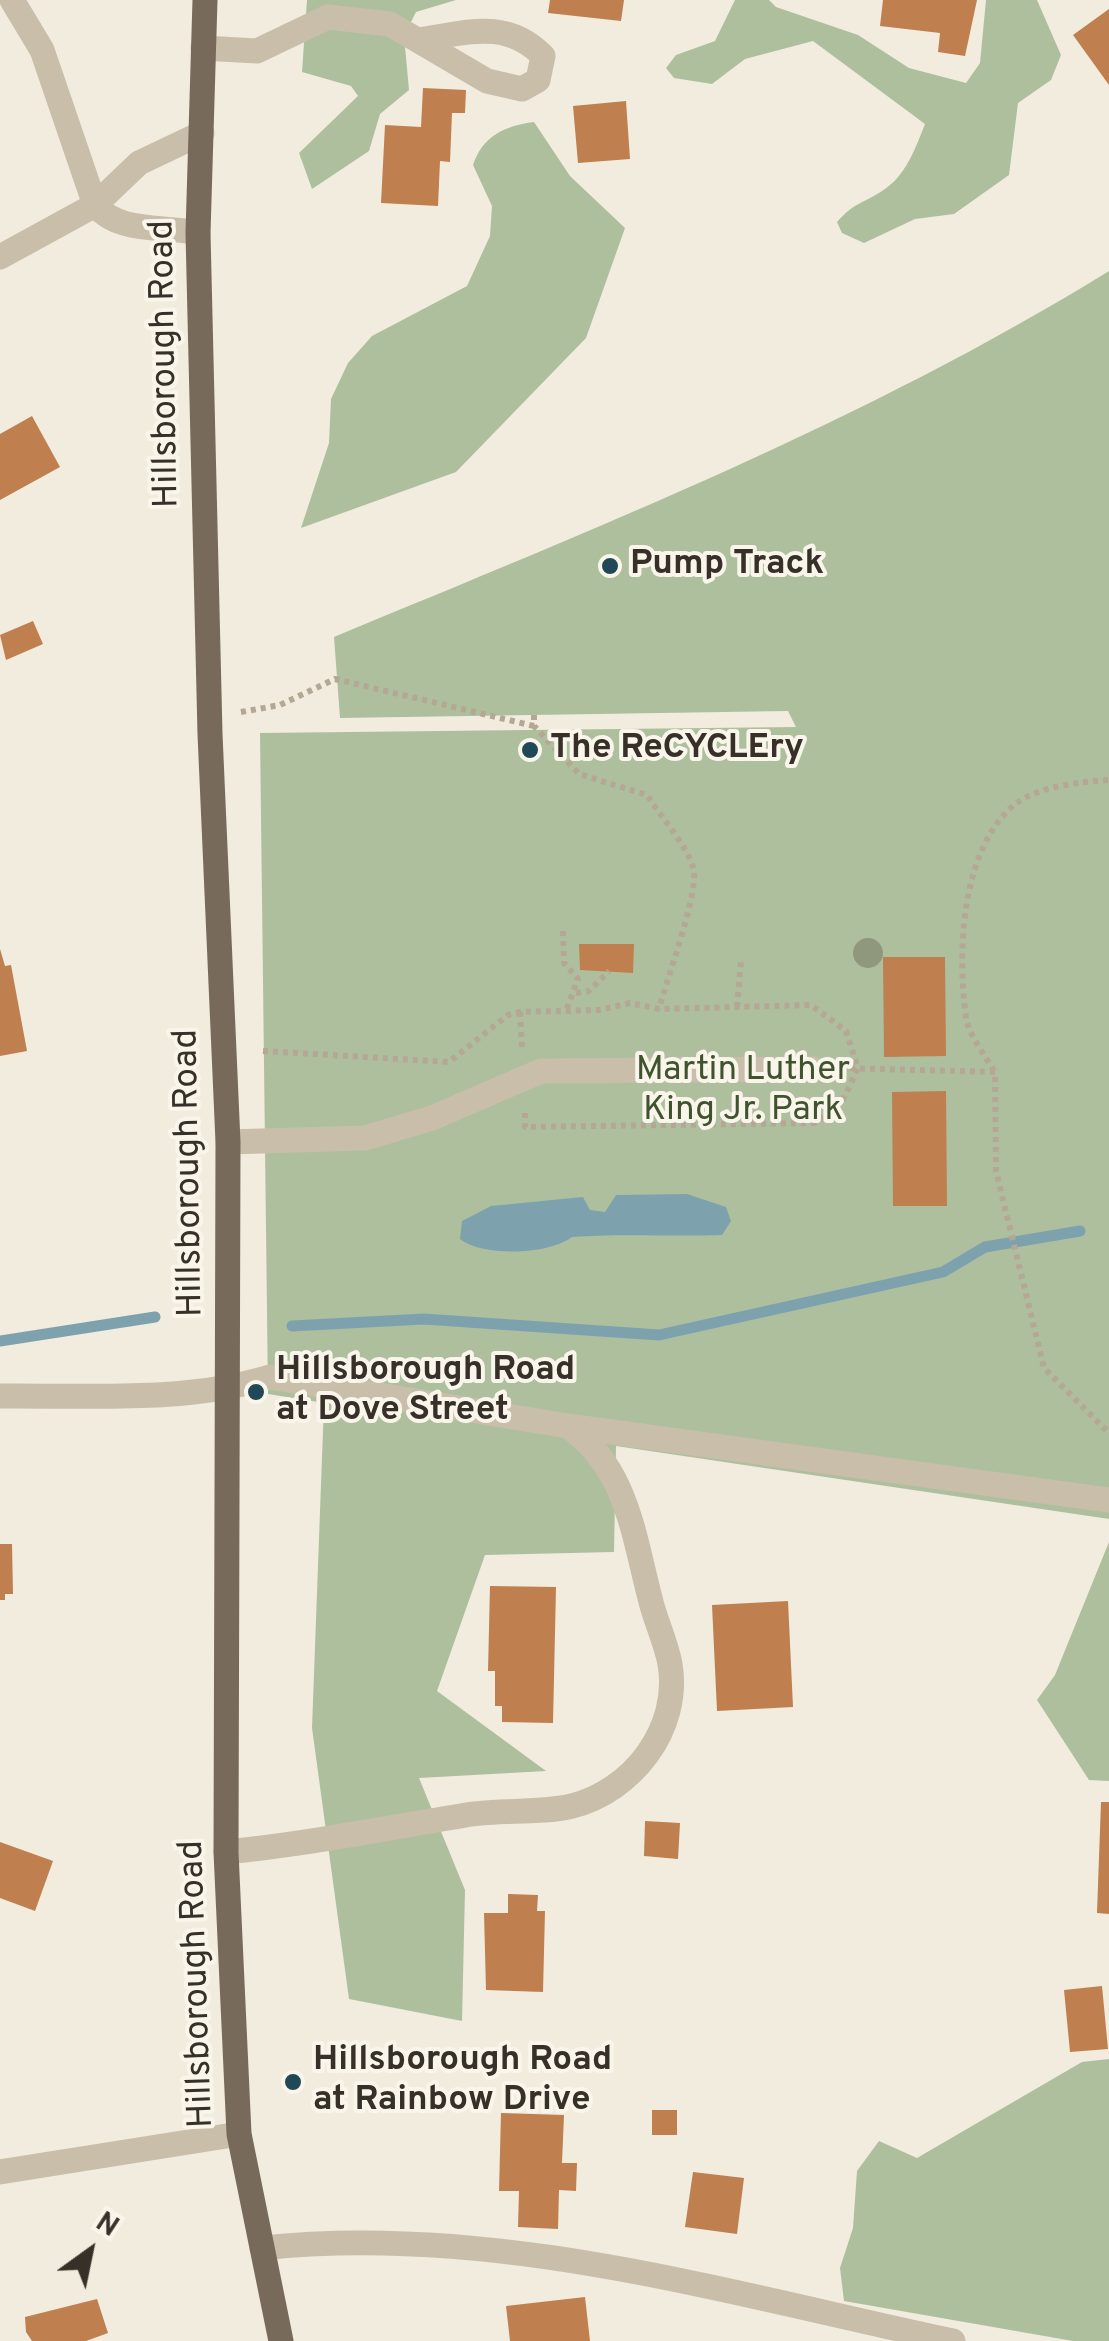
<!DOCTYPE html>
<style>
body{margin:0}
#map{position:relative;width:1109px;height:2341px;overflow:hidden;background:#f1ecde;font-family:Overpass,sans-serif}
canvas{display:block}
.north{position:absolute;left:40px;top:2201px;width:100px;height:100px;-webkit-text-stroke:8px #f9f5ea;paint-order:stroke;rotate:33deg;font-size:28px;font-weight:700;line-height:40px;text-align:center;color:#363029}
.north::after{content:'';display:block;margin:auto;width:35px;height:45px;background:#363029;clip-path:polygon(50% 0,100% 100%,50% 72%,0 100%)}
</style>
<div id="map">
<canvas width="1109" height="2341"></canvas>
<div class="north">N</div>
</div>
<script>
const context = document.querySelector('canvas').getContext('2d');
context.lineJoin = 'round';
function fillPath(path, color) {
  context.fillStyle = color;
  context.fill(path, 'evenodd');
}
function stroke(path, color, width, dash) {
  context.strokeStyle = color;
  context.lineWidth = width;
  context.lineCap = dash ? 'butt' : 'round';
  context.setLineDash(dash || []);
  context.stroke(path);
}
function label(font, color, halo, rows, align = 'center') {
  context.font = font + ' Overpass,sans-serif';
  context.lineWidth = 8;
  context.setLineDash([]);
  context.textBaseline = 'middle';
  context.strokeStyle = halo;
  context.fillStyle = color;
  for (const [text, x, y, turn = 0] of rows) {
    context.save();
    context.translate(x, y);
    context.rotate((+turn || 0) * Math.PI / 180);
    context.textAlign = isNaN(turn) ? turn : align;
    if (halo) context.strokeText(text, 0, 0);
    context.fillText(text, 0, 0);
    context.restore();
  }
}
fillPath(new Path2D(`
 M307,0H456L416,12L404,36L409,90L380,114L369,151L312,189L299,153L358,96L351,86L302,72Z
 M735,0H769L776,7L858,35L909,68L966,83L980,63L986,0H1037L1061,55L1051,80L1018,103L1009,175L954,214L915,219L864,243L842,233L837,222C855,202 862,204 882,191C906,176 915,149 925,124L813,41L745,59L712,84L674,78L666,68L676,55L715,41Z
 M534,122L570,176L625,228L586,338L456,472L301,528L329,443L331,399L348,363L372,336L467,286L490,236L492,206L473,165C483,136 504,126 534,122Z
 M1109,271V1519L616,1446L614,1552L485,1555L437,1691L546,1771L419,1778L465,1890L462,2021L349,1999L312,1728L324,1403L268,1394L260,733L796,727L788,711L340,718L334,637C597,528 866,421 1109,271Z
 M1109,1542V1781L1089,1780L1037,1700L1055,1675Z
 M1109,2059V2341H1073L844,2301L840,2268L853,2228L857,2171L879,2141L917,2158L1082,2062Z`), '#aebf9e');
fillPath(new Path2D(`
 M687,1194L726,1207L731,1221L722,1235C670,1237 624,1233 572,1237C549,1255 482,1257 460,1239L462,1221L491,1206L583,1197L590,1210L605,1212L616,1195Z`), '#7ea2ad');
stroke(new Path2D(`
 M292,1326L424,1319L659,1335L943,1272L985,1247L1080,1231
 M0,1341L155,1317`), '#7ea2ad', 11);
fillPath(new Path2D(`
 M550,0H624L621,21L548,13Z
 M883,0H977L965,56L938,52L940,33L880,26Z
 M1109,9V85L1073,35Z
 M423,88L466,90L465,113H452L450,162L440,161L438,206L381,203L385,125L421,127Z
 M626,101L630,159L578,163L573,106Z
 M32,416L60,467L0,500V434Z
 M33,621L43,644L6,660L0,635Z
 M579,944H634L633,973L580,970Z
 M0,949L5,966L11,965L27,1051L0,1056Z
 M883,957H945L946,1056L884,1057Z
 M946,1091L947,1206H893L892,1092Z
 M0,1544H12L13,1594H5V1600H0Z
 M490,1586L556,1587L553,1723L502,1722V1706H495V1671H488Z
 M788,1601L793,1707L717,1711L712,1605Z
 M1101,1802H1109V1914L1097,1913Z
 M645,1821L680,1823L678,1859L644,1856Z
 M0,1842L53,1861L35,1911L0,1898Z
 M508,1894L538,1895L537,1911H545L543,1992L486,1990L484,1913H508Z
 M1102,1986L1108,2049L1070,2052L1064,1990Z
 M652,2110H677V2135H652Z
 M501,2113L564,2115L562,2163H577L576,2191L559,2190L558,2229L518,2227L519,2191H499Z
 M693,2172L744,2178L737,2234L685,2227Z
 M585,2297L590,2341H510L506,2306Z
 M97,2299L108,2333L86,2341H32L26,2332L25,2317Z`), '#bf7f4e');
stroke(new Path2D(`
 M241,712L280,705L335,679L534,726
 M534,715V726L579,774L647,795C661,817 685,843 693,867C701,888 666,981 659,1009
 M563,931L564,963L578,979L566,1011
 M576,993L589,991L609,971
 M737,1007L741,961
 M520,1012L522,1048
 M263,1051L449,1062L508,1015L520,1012L599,1010L630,1003L659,1009L811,1005L846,1031L858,1068L842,1102L815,1123L525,1127V1111
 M840,1068L995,1072L996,1171L1044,1368L1109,1433
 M994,1071C985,1055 968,1034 966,1017C957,952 961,851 1013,806C1036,786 1080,782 1109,780`), '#b4a894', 6, [5, 5]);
stroke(new Path2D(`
 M12,0L42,50L95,205C120,234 161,225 198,233
 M203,48L257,51L328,17L390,24L487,81L522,89L538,80L543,56C506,18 466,33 419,40
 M0,257L95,205L139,163L202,133
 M228,1142L365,1138L432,1118L541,1071L813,1069
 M0,1396C90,1395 183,1403 270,1377L568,1426L1109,1500
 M226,1852C307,1844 387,1828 466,1815C501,1809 539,1814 572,1806C632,1791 681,1729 670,1664C666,1642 655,1620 650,1598C633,1533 627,1468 568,1426
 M0,2172L239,2134
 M262,2248C494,2223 727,2293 953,2341`), '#c9beaa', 25);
stroke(new Path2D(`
 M205,0L198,233L210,734L228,1142L226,1852L239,2134L281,2341`), '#776a5b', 25);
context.fillStyle = '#8f987d';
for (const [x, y] of [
 [868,953]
]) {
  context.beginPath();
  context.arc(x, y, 15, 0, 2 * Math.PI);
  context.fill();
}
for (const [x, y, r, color] of [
 [610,566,10,"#214856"],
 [530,750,10,"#214856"],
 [256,1392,10,"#214856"],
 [293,2082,10,"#214856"]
]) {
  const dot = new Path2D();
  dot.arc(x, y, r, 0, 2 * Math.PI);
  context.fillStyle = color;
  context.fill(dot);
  stroke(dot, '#f9f5ea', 4);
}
label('35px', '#363029', '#f9f5ea', [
 ["Hillsborough Road",167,364,-91],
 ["Hillsborough Road",191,1173,-91],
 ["Hillsborough Road",199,1984,-92]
]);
label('bold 35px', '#363029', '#f9f5ea', [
 ["Pump Track",630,566],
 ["The ReCYCLEry",550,750],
 ["Hillsborough Road",276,1372],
 ["at Dove Street",276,1412],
 ["Hillsborough Road",313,2062],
 ["at Rainbow Drive",313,2102]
], 'left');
label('35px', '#3f532e', '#f9f5ea', [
 ["Martin Luther",743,1072],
 ["King Jr. Park",743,1112]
]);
</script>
